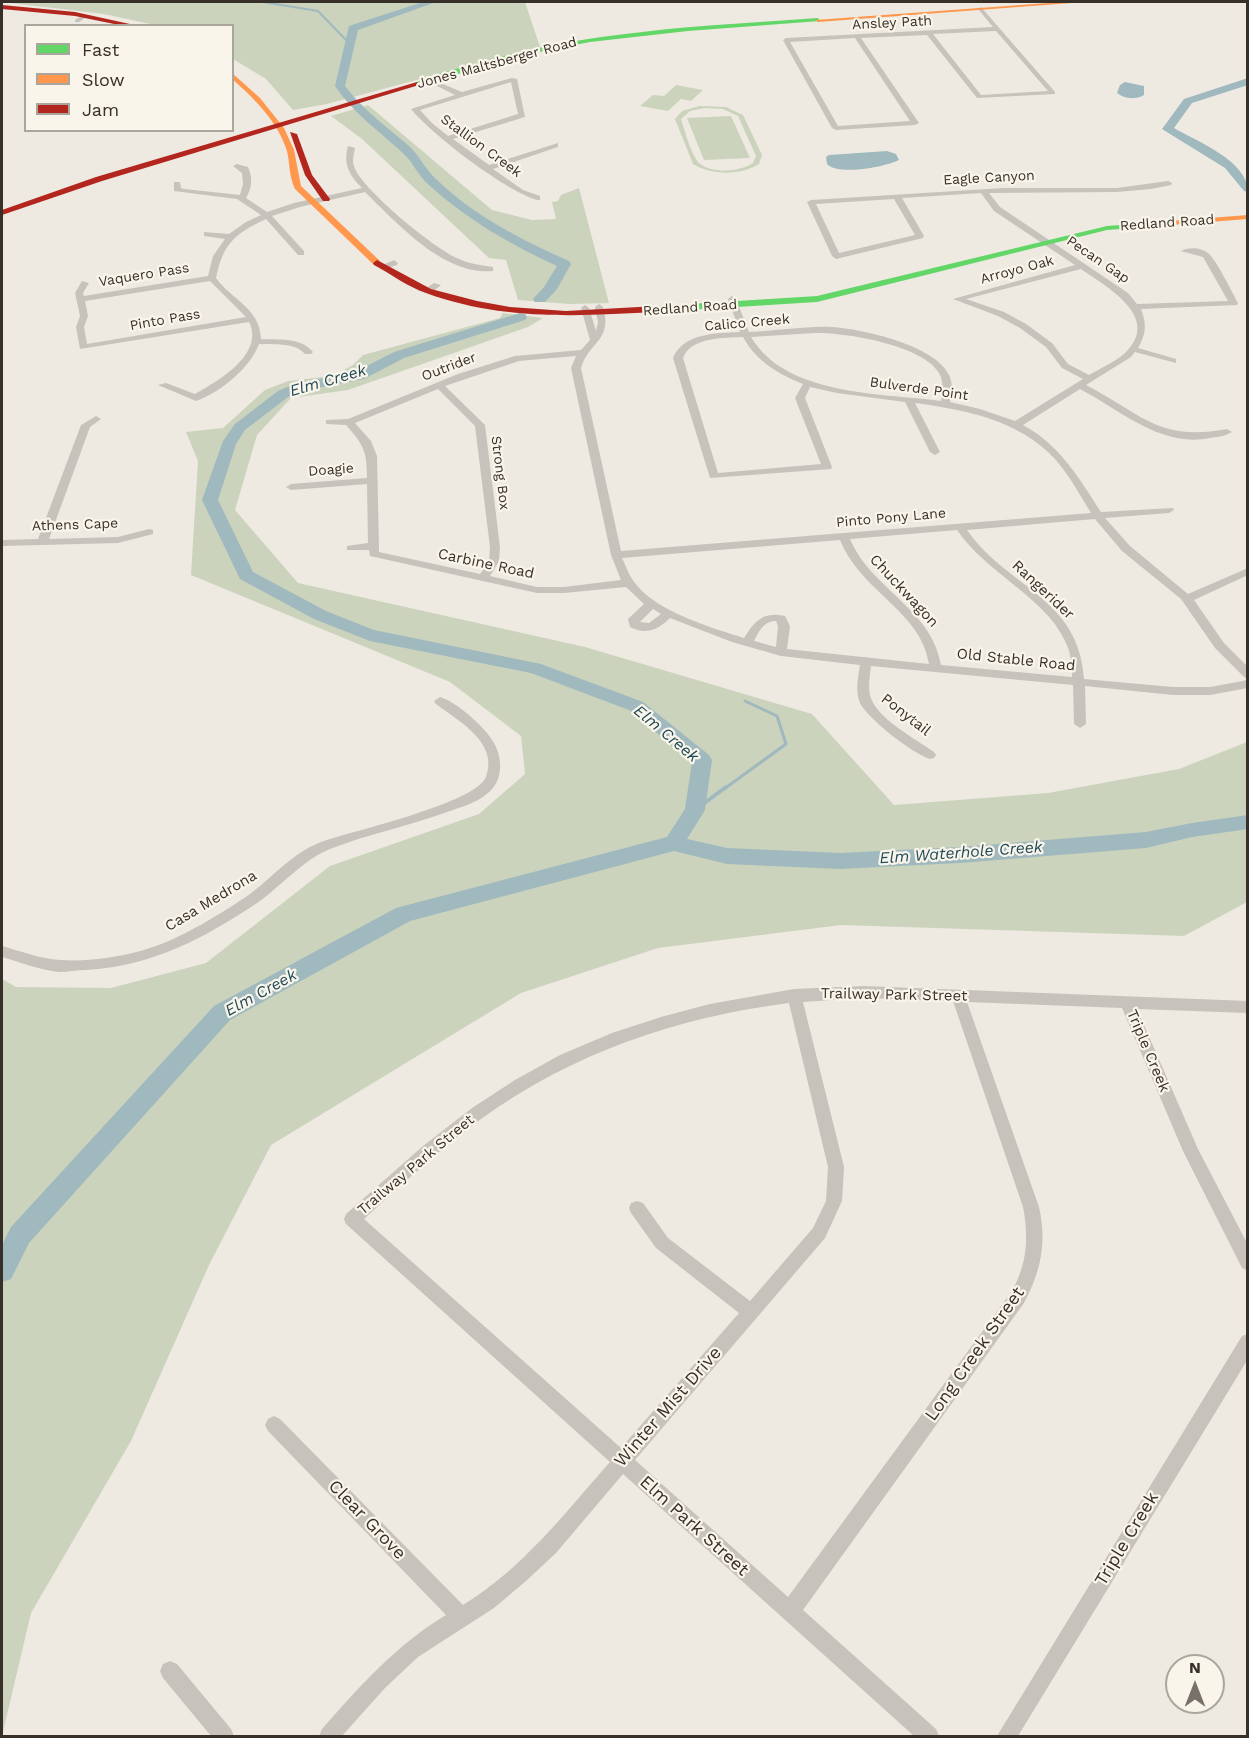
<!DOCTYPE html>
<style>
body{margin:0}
#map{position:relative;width:1249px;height:1738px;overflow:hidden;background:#eeeae2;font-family:"Work Sans",sans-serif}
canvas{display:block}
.frame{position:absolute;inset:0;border:3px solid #373029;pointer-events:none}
.legend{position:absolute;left:24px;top:24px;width:210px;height:108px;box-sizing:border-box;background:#f9f5ea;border:2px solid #aba69d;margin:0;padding:8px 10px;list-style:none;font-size:18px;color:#373029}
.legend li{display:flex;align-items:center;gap:12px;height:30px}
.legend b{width:30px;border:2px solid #aba69d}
.north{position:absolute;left:1165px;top:1654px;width:60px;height:60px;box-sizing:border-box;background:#f9f5ea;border:2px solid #aba69d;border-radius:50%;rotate:0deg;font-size:16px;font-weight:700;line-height:24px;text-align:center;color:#373029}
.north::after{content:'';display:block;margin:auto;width:21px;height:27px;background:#77716a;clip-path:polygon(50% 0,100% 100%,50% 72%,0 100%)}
</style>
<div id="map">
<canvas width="1249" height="1738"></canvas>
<div class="frame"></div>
<ul class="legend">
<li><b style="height:8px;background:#63d668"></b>Fast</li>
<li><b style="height:8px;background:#ff974d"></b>Slow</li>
<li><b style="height:8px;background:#b3261e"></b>Jam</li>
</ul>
<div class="north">N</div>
</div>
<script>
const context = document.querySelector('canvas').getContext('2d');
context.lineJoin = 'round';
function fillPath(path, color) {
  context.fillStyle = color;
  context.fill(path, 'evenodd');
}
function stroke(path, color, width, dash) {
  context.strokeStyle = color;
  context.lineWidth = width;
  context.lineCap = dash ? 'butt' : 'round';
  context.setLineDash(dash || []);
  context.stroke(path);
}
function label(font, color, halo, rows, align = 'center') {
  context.font = font + ' "Work Sans",sans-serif';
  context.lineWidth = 4.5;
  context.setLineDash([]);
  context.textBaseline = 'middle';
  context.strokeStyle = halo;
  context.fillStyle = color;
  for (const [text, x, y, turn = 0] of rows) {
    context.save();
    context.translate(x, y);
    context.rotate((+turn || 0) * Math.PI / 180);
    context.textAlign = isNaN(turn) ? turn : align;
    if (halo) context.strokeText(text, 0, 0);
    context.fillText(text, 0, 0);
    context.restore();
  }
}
fillPath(new Path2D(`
 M2,2H525L540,47L327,104L293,110L266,79L233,59L232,26L155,25L104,14Z
 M676,85L703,90L691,101L681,99L668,111L640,106L653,95L664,96Z
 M368,105L492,210L532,220L556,219L552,202L558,201L561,195L579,188L609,303L569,304L518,300L506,260L489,258L362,139L331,116Z
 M699,106L726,107L743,115L762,155L759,164C740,176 711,175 693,164L675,119L682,111ZM705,108L723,109L738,116L756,156L753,163C739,172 712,174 699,163C692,156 684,129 681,119L690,111Z
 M731,116L750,158L704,160L687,118Z
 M503,313L543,318L528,327L348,390L291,398L257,435L235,510L298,583L585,647L812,714L894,805L1048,793L1179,769L1247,742V902L1184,936L841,925L658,948L521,993L271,1145L209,1265L131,1441L31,1613L2,1736V979L16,987L111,988L206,963L330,866L479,814L525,774L521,736L450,682L191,575L198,461L186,432L223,428L265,390L288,381L333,376L353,365L363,355L500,318Z`), '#cbd3bd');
fillPath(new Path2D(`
 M1125,82L1144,86V95C1135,100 1125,99 1117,93L1120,85Z
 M887,151L896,154L899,160C885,167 838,176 827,164L826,157L829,155Z`), '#9fb9be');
stroke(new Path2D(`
 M263,2L318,11L349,43`), '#9fb9be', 2);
stroke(new Path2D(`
 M724,789L786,744L777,716L745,701`), '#9fb9be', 3);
stroke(new Path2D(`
 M695,810L726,787`), '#9fb9be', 4);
fillPath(new Path2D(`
 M423,2H436L358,30L345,86C363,110 387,127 409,146C420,156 425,169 435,178C472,215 522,240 569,261L571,264L557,289L545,302H535L533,299L544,287L557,266C511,245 466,219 429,185C418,176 414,163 403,153C379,131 353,113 335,86L349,26Z
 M1248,78V85L1192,103L1174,128C1198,142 1248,161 1248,192L1244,191L1225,168L1162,129L1184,99Z
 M520,313L525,314L527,317L525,320L404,358L364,379L301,391L288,397L245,430L236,444L218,500L253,572L326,611L374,630L541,664L643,702L709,755L712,760L705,810L687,839L727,848L840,853L960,847L1146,832L1192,823L1248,815V829L1192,837L1146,848L960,863L840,869L727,864L674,851L410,921L230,1020L29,1243L11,1279L2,1282V1245L11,1227L214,1006L396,908L667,837L685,809L692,762L629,710L531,673L370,641L314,619L240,579L202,500L223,441L235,424L278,391L297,383L355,372L394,352Z`), '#9fb9be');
fillPath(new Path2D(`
 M981,7L1055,92V94L977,98L927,35L861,38L919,123L915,125L836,130L832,128L783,40L786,38L993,27L978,9ZM996,31L1048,91L981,95L933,34ZM855,38L910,121L838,126L790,42Z
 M83,15L88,16L79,22H75V20Z
 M512,78L517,79L525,117L453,139L489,165L558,143V147L493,169L523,190L540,196V200H537C506,191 432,135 411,109L455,95L427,81V79H431L462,92ZM511,82L518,114L448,136L432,123L420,110Z
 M348,146L355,148C354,153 352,161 354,166C360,188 435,249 457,258C469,264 480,265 493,267V271C444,276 397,223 365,192L300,207L272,216L304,251V255H298L266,219C234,234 223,244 216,278C232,300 260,308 261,339C278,340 301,337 313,352L311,354H305C295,342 274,345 259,344C250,368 221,392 196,401L158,385L166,383L195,394C218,381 265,354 249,322L80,349L76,327L80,316L75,293L82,281L89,283L83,293L84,296L208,276L213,256L225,239L204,236V232L229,234L246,222L261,215L237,199L174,191V182H180L181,188L184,189L240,195L243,184L242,173L233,166L237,164L248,167C253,178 252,188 246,198L267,212L294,203L362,188C349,175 343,164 348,146ZM210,281L246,317L87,344L84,327L88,316L85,301Z
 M1168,181L1172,183L1171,185L1151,189L1117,192L989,193L1000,207L1128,293L1137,304L1228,301L1203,257L1181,251C1188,247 1201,247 1208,253C1216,259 1232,292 1238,303L1237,305L1141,309C1147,324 1146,334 1138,348L1176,359V363L1135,352L1131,357L1086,385C1142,414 1159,442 1227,429L1232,432C1226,436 1217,437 1210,438C1161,448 1120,410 1080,389L1023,425C1060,445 1079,478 1101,512L1173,508L1174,510L1169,513L1105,518L1130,546L1188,594L1248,568V575L1194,600L1224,643L1248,667V678L1244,677L1215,648L1181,599L1122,551L1095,519L967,530C1007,588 1079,597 1084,679L1173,687H1210L1248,680V688L1210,695H1173L1085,686L1086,724L1080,728L1074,724L1073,685L871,666C870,675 868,686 870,695C875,718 916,739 934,752L936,755L934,758L930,759C913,754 868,719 860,703C855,691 858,677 860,665L781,656L732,642L670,618C658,630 646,635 630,627L628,619L644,604L626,587L564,593H537L370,556L369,550H347V546L368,543L367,484L291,490L286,487L291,484L367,478C367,452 364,445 346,425L326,424V420L348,419L458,374L515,356L581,350L590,340L581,308L585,305L589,308L596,331L598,322L595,307L599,304L603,307C613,341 589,341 581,368L621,551L1091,513C1080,495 1069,475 1055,459C1019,420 966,410 915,403L940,452L935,455L930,452L905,402L837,393L810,387L805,398L832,467L831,469L710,478L673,358C683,333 717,333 740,332L728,299L732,296L736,299L749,332C777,331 804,326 832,327C862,329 935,345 949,375C953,383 952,393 950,402L980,409L1015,421L1083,379L1062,368L1046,347L1020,328L998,316L953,299L1075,265L994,211L981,193L902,198L924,236L923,238L836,259L832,256L807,202L811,200L1004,188H1117ZM894,199L915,235L839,253L816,204ZM1081,269C1105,286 1163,317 1125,353C1115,362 1101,368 1089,375L1068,364L1052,343L1026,324L1004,312L966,299ZM814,333C844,332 923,345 939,373C944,382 943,392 941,401C881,393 786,396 751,337ZM743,337C756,361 778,374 803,384L795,398L821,464L718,473L683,358C691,337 723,338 743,337ZM576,356L571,368L611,555L621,580L564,587H537L490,576L499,561L500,547L485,425L445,386L519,361ZM438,389L475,426L490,547L489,561L480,574L379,552L377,456L371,441L355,423ZM957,530C986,573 1045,597 1065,641C1071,652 1072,665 1072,677L941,665C932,609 871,589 850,539ZM840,540C861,592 921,611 929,664L787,649L790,626L785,616C764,611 755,620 744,638C712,628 655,611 635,583C629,576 626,566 622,558ZM653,609L661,614L649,623L640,622ZM776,621L778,626L776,647L754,641C759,631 764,621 776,621Z
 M394,260L398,263L397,265L382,270L378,267Z
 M434,283L441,285L431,293H425V289Z
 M96,416L101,419L90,427L49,539L118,537L149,529L153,530V534L118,543L2,546V540L38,539L81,425Z
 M440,697C457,702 486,728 494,743C503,759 503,781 488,793C477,803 461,807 447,812C409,826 368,834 330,849C301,861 282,886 257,903C203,939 152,966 86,970C77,970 68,972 59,972C40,970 20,962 2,957V946C20,951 41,959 60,960C88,962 123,957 150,948C180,939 224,912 250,894C274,876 294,851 324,841C353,831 476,803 486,777C499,742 458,721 436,704L434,701Z
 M863,986L1248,1001V1013L1137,1009L1198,1149L1248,1245V1271L1242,1268L1183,1151L1122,1008L967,1002L1039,1207C1047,1243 1041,1271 1024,1303L803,1610L936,1729L939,1736H914L623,1474L556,1553L526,1581L494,1608L418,1657L385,1688L342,1736H319L322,1729C360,1686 396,1645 446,1615L268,1431L265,1425L268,1419L274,1416L280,1419L463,1605C522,1569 565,1513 610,1462L346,1224L344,1219L346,1214L423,1146L472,1108L515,1080L560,1055L612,1033L661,1017L710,1004L794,989ZM863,998L953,1001L1023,1207C1029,1238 1027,1264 1012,1291L788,1597L635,1460L825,1238L842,1201L844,1167L803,1002ZM789,1003L828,1167L826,1201L813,1228L750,1301L668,1238L643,1203L637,1201L631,1203L629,1208L631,1213L656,1248L739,1313L621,1448L364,1219C402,1184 440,1149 481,1119C572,1053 678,1017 789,1003Z
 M1248,1334V1359L1018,1736H997L1242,1336Z
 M170,1661L177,1664L231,1729L234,1736H211L163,1678L160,1671L163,1664Z`), '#c7c2bb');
fillPath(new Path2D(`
 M818,18L820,21L688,31L590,42L524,55L419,85L414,84C430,74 455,70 474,64C586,31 702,26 818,18Z
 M1145,223L1149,225L1148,227L1107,230L817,302L657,312L653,309L657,306L817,296L1107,226Z`), '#63d668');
fillPath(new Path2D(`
 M1062,2H1085L818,22L815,20Z
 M232,73L260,98L284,128L294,150L301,186L380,261V265H374L295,189C289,177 290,164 287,151C278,122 255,99 232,79Z
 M1248,215V219L1145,227L1141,225L1145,223Z`), '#ff974d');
fillPath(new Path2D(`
 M2,5L75,12L139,26H124L75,16L2,9Z
 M417,82L419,85L102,181L2,215V210L96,177Z
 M290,132L297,134L312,175L330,199L329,201H323L305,175Z
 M377,260L431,289L477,301L510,307L566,311L657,306L661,309L657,312C579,316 502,321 426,293C408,287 391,274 374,265L373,263Z`), '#b3261e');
label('14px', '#373029', '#f9f5ea', [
 ["Ansley Path",892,23,-3],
 ["Jones Maltsberger Road",497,63,-15],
 ["Stallion Creek",481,146,36],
 ["Eagle Canyon",989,178,-3],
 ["Redland Road",1167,223,-4],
 ["Pecan Gap",1098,260,34],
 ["Arroyo Oak",1017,270,-15],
 ["Vaquero Pass",144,275,-9],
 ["Redland Road",690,308,-4],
 ["Pinto Pass",165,320,-10],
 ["Calico Creek",747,323,-5],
 ["Outrider",449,367,-21],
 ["Bulverde Point",919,389,8],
 ["Doagie",331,470,-4],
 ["Strong Box",500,473,83],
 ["Pinto Pony Lane",891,518,-5],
 ["Athens Cape",75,525,-2]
]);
label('15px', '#373029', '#f9f5ea', [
 ["Carbine Road",486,564,12],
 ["Rangerider",1043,590,43],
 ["Chuckwagon",904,591,47],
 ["Old Stable Road",1016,660,6],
 ["Ponytail",906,715,38],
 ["Casa Medrona",211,901,-31],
 ["Trailway Park Street",894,995,1],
 ["Triple Creek",1148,1051,67],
 ["Trailway Park Street",416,1165,-40]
]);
label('italic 16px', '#204a58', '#f9f5ea', [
 ["Elm Creek",328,381,-16],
 ["Elm Creek",666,734,40],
 ["Elm Waterhole Creek",961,853,-4],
 ["Elm Creek",261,993,-29]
]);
label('18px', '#373029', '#f9f5ea', [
 ["Long Creek Street",975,1354,-55],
 ["Winter Mist Drive",668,1407,-49],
 ["Clear Grove",367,1520,46],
 ["Elm Park Street",694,1526,42],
 ["Triple Creek",1127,1539,-59]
]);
</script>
